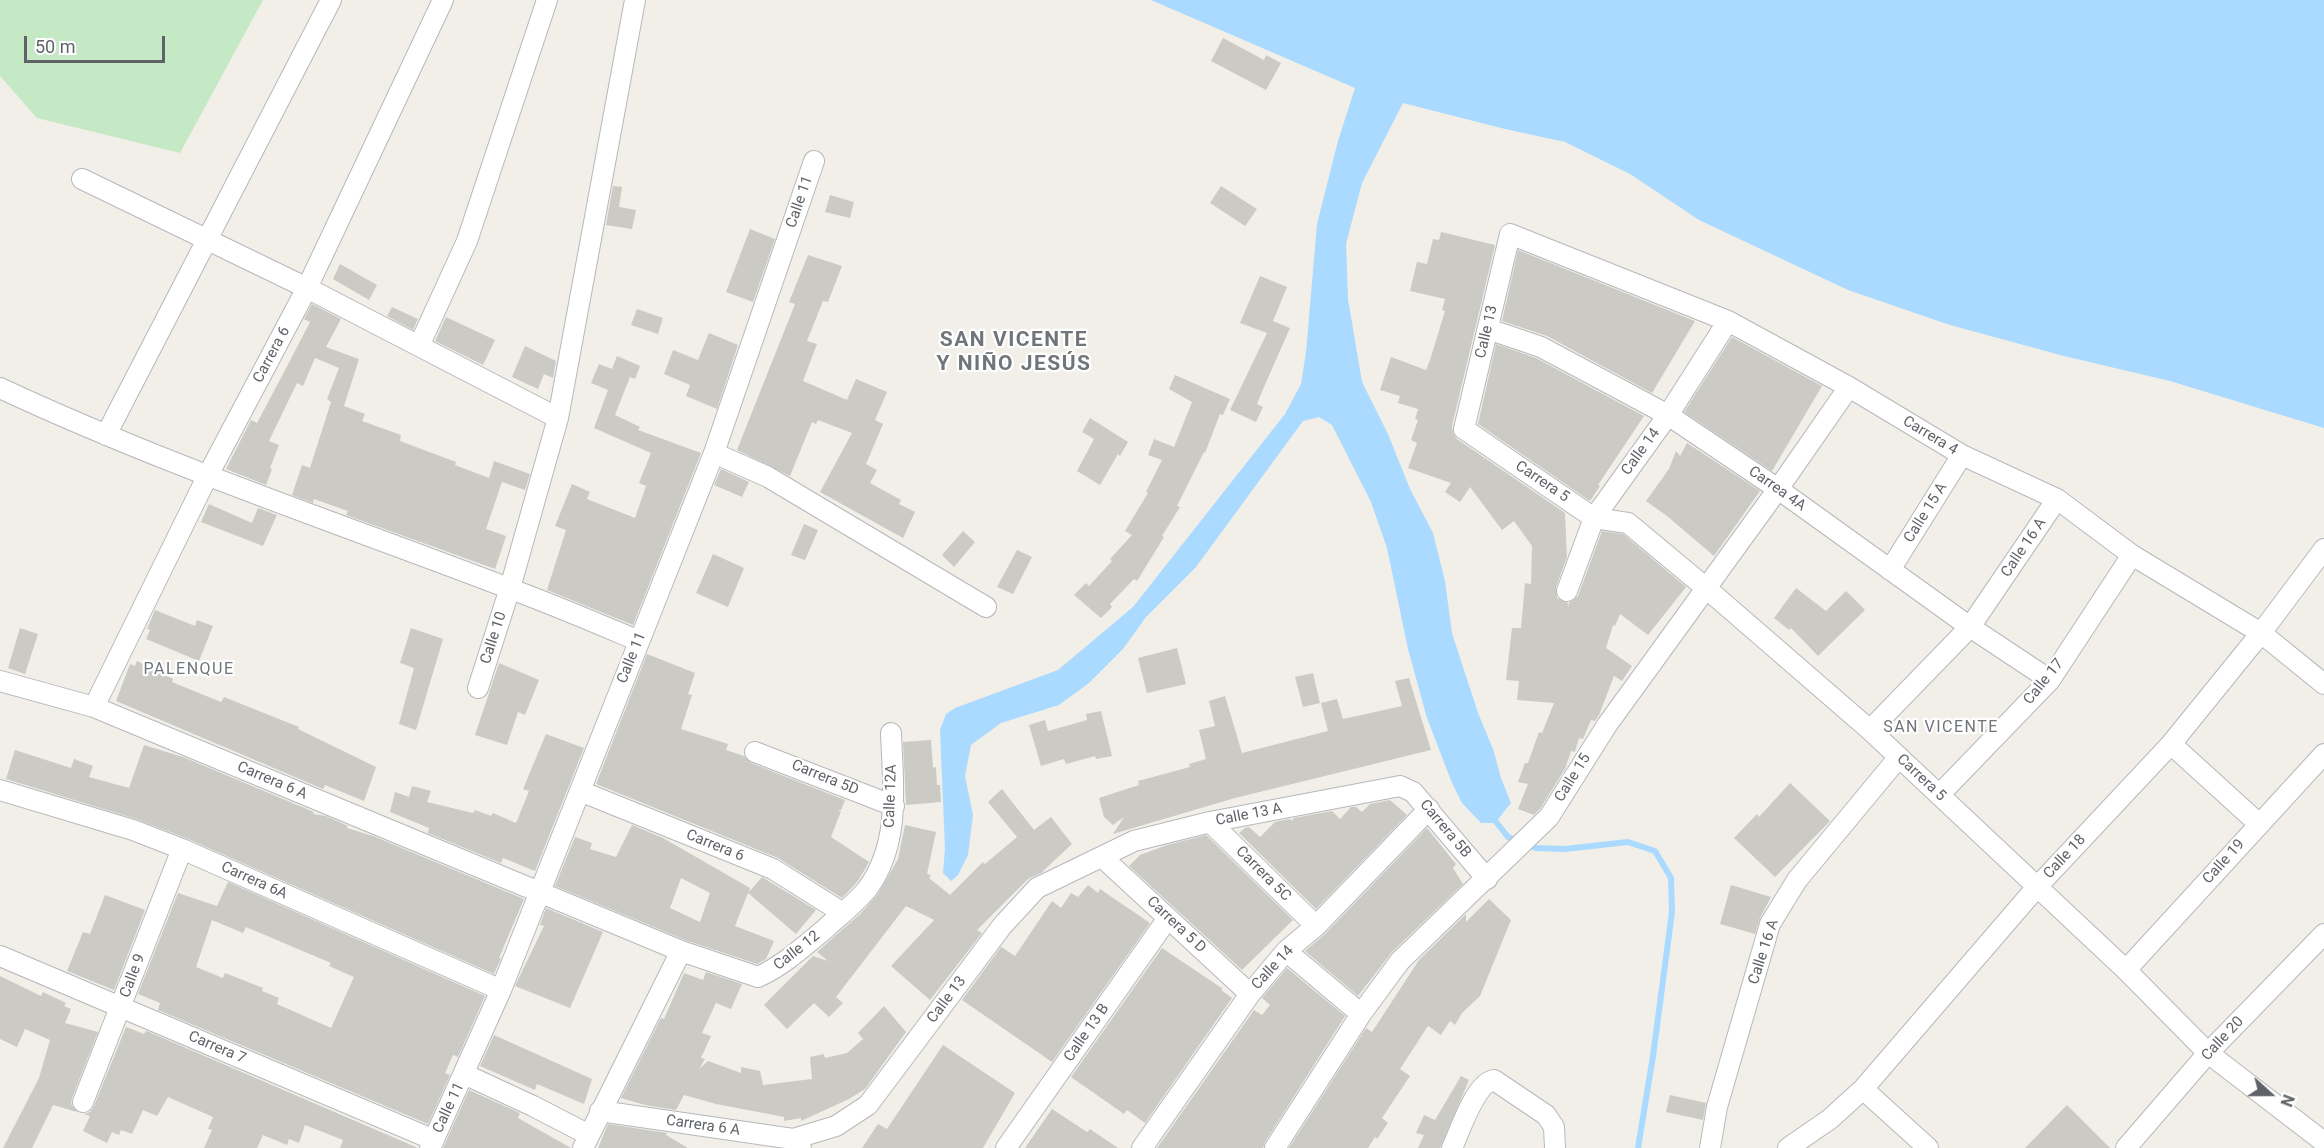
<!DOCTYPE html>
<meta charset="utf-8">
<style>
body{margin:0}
#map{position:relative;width:2324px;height:1148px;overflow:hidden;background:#f1efe8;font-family:Roboto,sans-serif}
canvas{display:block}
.north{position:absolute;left:2240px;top:1064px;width:60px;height:60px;-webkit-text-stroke:4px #fff;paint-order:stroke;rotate:111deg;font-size:16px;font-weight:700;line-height:24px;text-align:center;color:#5f6368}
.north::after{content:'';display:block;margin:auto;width:21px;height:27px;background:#5f6368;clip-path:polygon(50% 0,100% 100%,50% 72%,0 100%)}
.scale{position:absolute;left:24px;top:36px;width:141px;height:27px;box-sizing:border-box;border:3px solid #5f6368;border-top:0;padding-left:8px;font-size:18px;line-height:21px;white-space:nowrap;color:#5f6368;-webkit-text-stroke:4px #fff;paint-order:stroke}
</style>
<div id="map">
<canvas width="2324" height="1148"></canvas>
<div class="north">N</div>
<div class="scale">50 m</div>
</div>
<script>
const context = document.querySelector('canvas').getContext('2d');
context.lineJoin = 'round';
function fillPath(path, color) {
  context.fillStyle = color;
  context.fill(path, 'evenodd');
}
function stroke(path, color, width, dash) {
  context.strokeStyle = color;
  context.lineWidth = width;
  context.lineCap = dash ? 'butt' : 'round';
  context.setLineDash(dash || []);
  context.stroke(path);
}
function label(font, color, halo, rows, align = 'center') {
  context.font = font + ' Roboto,sans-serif';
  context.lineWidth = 4.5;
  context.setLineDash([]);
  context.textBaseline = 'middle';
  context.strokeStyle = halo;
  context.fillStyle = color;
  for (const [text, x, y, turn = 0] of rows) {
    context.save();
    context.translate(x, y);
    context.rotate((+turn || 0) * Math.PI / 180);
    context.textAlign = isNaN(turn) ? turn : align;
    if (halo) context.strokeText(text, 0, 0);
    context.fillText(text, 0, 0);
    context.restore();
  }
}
fillPath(new Path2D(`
 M0,0H263L180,153L37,118L0,76Z`), '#c5e8c5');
fillPath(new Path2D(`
 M1151,0H2324V428L2170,381L2064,356L1950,325L1848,290L1699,220L1630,174L1565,142L1505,129L1403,103L1362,183L1346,244L1348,299L1362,382L1388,434L1410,489L1433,533L1445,581L1452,633L1478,713L1493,749L1501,778L1511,803L1495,823H1481L1462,803L1452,783L1427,718L1408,649L1387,548L1371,502L1332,425L1319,417L1303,421L1196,567L1146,617L1123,649L1089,683L1059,705L1001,723L971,745L965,776L973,815L968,855L958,875L951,881L943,873L945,848L940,730L946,714L955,708L1058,670L1133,607L1285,414L1301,384L1306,352L1317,224L1338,141L1355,88Z`), '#aadaff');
stroke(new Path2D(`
 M1493,818L1508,837L1518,841
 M1527,845L1536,848L1565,849L1628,842L1655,851L1671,878L1672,912L1653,1056L1638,1148`), '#aadaff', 6);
fillPath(new Path2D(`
 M1223,38L1264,60L1266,55L1281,63L1266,90L1211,61Z
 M613,186L622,187L619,207L636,210L632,229L606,225Z
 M1221,186L1257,209L1245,226L1210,203Z
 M830,195L854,202L850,218L825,212Z
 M750,229L775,239L753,302L726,292Z
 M1441,232L1495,245L1452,426L1453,433L1457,439L1565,513L1567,557L1556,587L1557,598L1568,603V607L1569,603L1578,596L1602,531L1623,534L1686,587L1648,635L1620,614L1615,626L1613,625L1606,648L1632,666L1622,681L1614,676L1599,715L1595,721L1591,720L1583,739L1579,738L1575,752L1571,751L1565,769L1540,809L1534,815L1518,809L1528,784L1518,782L1525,763H1528L1539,732L1542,733L1554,703L1517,700L1519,681L1506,680L1512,628H1521L1525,583L1531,584L1532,546L1514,521L1502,530L1470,487L1460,502L1445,492L1451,483L1408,468L1417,443L1411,440L1418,420L1415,419L1418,409L1398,403L1400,396L1380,390L1391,357L1426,370L1430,360L1445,311L1442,310L1445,299L1410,291L1417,262L1427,264L1433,239L1439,240Z
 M1518,250L1695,321L1652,393L1547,336L1502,321Z
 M808,255L842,266L828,302L823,301L807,341L817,344L803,381L847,400L856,379L887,392L875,420L883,424L866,464L877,470L870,483L901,500L899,504L915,512L903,538L820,492L852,433L818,420L816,424L812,422L790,476L737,450L795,304L789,302Z
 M340,264L377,285L369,300L333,279Z
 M1260,276L1287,287L1273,321L1290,328L1264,387L1257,404L1263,407L1256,422L1230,410L1267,333L1240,323Z
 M312,304L341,319L326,347L359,359L344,406L365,414L362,421L401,435L400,441L456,462L455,465L489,478L494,461L530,474L525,490L502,482L486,529L506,536L495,569L346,515L348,511L314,499L313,503L292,495L302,465L310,468L331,402L327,399L339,368L315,358L303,386L297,383L269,441L279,445L270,468L272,469L266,485L226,469L251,420L257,423L283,374L310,322L304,319Z
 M392,307L418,319L413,330L387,316Z
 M637,309L663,318L658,334L631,325Z
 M446,317L495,340L483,365L435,341Z
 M709,333L738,345L717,409L686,396L690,385L664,374L673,350L698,360Z
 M1732,337L1822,386L1772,471L1684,412Z
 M1496,344L1536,358L1644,416L1598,485L1600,486L1590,501L1478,424Z
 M525,346L556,361L553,378L544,374L538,389L512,377Z
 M617,356L640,366L635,379L630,377L615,415L640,427L638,430L701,453L633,625L547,590L566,530L555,526L572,484L590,492L587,499L635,518L646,486L639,483L651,453L594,428L608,390L591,383L599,364L612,369Z
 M1175,375L1230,399L1223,415L1220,414L1205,453L1204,452L1177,506L1180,507L1162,536L1164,537L1137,581L1134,579L1110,604L1112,607L1101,618L1074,595L1086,583L1089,586L1112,561L1110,559L1132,535L1125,531L1148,493L1146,492L1162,460L1148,455L1154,439L1174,447L1192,402L1169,389Z
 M1090,418L1128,442L1120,456L1118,454L1100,485L1077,471L1094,439L1082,432Z
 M1687,443L1760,491L1714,556L1667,516L1646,501L1669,469L1676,451L1680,456Z
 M721,469L749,482L742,497L714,485Z
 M209,504L252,523L258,508L277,515L263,546L201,522Z
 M804,524L818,530L805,560L791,555Z
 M963,531L975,542L954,567L942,555Z
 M1017,550L1032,557L1013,594L997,587Z
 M713,554L744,568L728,607L696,593Z
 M1796,588L1826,611L1846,591L1865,610L1818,656L1791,628L1789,630L1774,618Z
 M155,610L195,626L197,620L213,626L199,661L146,639L150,630L147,629Z
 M20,628L38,634L25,674L8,668Z
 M411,628L443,639L416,730L399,724L414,668L400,663Z
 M1177,648L1186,684L1147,693L1138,658Z
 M647,654L695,673L688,694L692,695L681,729L728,744L726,750L744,756L751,763L845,800L841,810H837L841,811L831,837L869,862L858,881L842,898L778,858L596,784Z
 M137,661L173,679L172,682L221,702L224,697L299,727L298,729L376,767L364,801L325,785L323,789L116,701L130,664L135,666Z
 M499,663L539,680L525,715L518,712L507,745L475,735Z
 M1313,673L1320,703L1303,707L1295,677Z
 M1409,678L1431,750L1235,798L1113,834L1124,817L1113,825L1104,817L1099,798L1139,785L1138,781L1190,767L1189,764L1206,759L1199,730L1215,726L1209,701L1225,696L1242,753L1328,731L1321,703L1337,699L1343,719L1402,706L1395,681Z
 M1101,711L1112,756L1096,759L1095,756L1066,764L1064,759L1041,766L1029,725L1045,720L1048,731L1087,720L1086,714Z
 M546,734L584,748L535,871L503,858L501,863L428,833L429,828L390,812L395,792L409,797L412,786L431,791L427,802L473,813L475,810L491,816L493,813L516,823L529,791L523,789Z
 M931,740L933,768L936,767L937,785H940L941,802L906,805L903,742Z
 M144,745L183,757L314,812L313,814L326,816L348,826L347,828L373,836L524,899L499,958H501L494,974L186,838L136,819L6,779L15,750L71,768L74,759L93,766L89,777L129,788Z
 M1790,783L1830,821L1775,877L1734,838L1757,814L1759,817Z
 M1002,789L1034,830L1051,817L1072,844L1041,873L1028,879L977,930L982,933L930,1000L891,966L934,920L906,906L836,997L843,1003L829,1017L814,1003L787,1029L764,1005L813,956L828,961L817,952L861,913L878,894L898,859L905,825L936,832L927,874L931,875L929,878L950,895L983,862L985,864L1017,837L988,802Z
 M1390,800L1407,815L1316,909L1239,833L1245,828L1249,827L1260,837L1275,822L1290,819L1292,821L1294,818L1332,811L1340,819L1351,807H1356L1362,812L1370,804Z
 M632,825L663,838L750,888L749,892L762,877L816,910L796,934L748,893L735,926L774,941L766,959L757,964L685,940L555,886L575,837L592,843L590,849L616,857ZM681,878L710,893L700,922L670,908Z
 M1427,828L1456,864L1453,868L1463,884L1392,952L1358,996L1305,951L1325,934Z
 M1206,835L1293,920L1242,970L1129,866L1140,855L1167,845Z
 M228,882L485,996L458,1057L453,1055L445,1073L450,1075L428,1124L158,1010L160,1003L138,994L178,893L217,906ZM212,920L243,933L246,927L331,963L329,966L354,977L331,1028L277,1004L279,998L262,991L263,988L225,973L223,978L196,967Z
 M1088,885L1098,893L1100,889L1150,923L1052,1062L962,1000L1001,947L1015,956L1052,901L1061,908L1071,893L1078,897Z
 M1731,885L1771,897L1760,918L1755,934L1720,924Z
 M105,895L145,910L114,990L67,971L83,932L90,934Z
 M1489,899L1511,920L1480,996L1462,1013L1455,1025L1450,1021L1441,1035L1428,1026L1400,1069L1410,1076L1382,1118L1388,1123L1377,1139L1375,1137L1368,1148H1289L1366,1028L1372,1032L1419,960L1466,914V922Z
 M546,908L603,932L570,1008L515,986L544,926L540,925Z
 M1162,948L1223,989L1221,990L1232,998L1145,1123L1127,1110L1124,1114L1071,1077Z
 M1287,968L1345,1016L1265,1142L1263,1148H1157L1254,1010L1262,1015L1270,1005L1262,998Z
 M706,972L742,984L731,1009L716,1003L702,1033L711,1036L701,1058L705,1059L699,1069L708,1061L741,1073V1067L760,1071L763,1085L812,1079L810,1057L824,1054L825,1058L847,1053L863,1039L858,1033L884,1006L906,1032L865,1089L849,1099L801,1121V1118L784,1121V1117L716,1104L684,1095L676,1110L645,1105L621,1098L661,1018L664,1019L684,973L703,980Z
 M0,976L41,996L43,992L66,1003L64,1006L71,1009L65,1023L98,1032L72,1098L71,1104L77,1112L53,1105L32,1148H3L39,1078L50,1040L25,1029L17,1047L0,1039Z
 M126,1027L144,1034L146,1031L149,1032L418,1148H340L343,1140L305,1125L299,1143L289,1139L287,1145L263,1135L257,1148H204L212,1130L208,1129L213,1117L168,1097L157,1116L143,1110L132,1134L121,1130L119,1135L112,1132L107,1143L83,1131L90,1116L84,1114L90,1112L94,1106Z
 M494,1035L592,1079L584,1104L537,1084L535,1090L480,1066Z
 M943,1045L1015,1093L983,1148H862L878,1124L887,1129Z
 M1461,1076L1469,1080L1440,1148H1418L1424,1135L1416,1133L1424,1115L1435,1120Z
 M469,1090L520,1113L518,1118L571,1148H443Z
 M1670,1095L1706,1103L1703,1120L1666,1112Z
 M2067,1105L2110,1148H2025Z
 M1052,1109L1087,1132L1090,1129L1118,1148H1025Z
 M608,1124L667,1133L666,1135L688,1148H598Z`), '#cccac5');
const minor = new Path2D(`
 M82,179L307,288L558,418
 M1488,329L1541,347L1668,415L1778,489L1970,627L2050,680
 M419,346L467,241L547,0
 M0,388C165,465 338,523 508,588C552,604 596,623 639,641
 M106,435L331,0
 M714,453L768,477L986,607
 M1890,570L1962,455
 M1567,591L1594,518L1668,415L1728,321
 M0,681L94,707L681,951L758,977C784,965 803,947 825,929C839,916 856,903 868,888C901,842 893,786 891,733
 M2324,684L2261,633L2132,555L2057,499L1962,455L1849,387L1728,321L1510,234L1464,429L1594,518L1628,523L1706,588L1870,730L2126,970L2208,1053L2324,1142
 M478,688L510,588L558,418L635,0
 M94,707L207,477L307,288L443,0
 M1870,730L1970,627L2057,499
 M2171,744L2259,824
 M755,752L894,806
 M0,790L133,830L182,849L501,990
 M580,791L773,869L843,913
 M1939,795L2050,680L2132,555
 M1210,822L1316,926
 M1102,857L1250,994
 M1286,951L1361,1014
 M0,956L434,1140
 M2126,970L2324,754
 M464,1074L533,1106L589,1135
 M1863,1089L1928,1148
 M83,1102L182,849
 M600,1111L793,1139L801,1148
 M793,1139L836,1126L868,1105L1002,926L1037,888L1134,841L1210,822L1400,786L1413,792L1487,879
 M430,1148L501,990L714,453L814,161
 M583,1148L681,951
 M1006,1148L1168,918
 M1142,1148L1250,994L1286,951L1316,926L1429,809
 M1275,1148L1361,1014L1400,961L1549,817L1607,725L1778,489L1849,387
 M1452,1148C1460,1131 1475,1083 1494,1080L1546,1115L1554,1127L1555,1148
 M1710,1148L1717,1107L1770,924L1797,880L1899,757
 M1788,1148L1830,1119L1863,1089L2036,888L2171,744L2261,633L2324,549
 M2126,1148L2208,1053L2324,934`);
stroke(minor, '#b5b8bc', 22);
stroke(minor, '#fff', 20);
label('15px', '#5f6368', '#fff', [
 ["Calle 11",800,202,-71],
 ["Calle 13",1487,332,-77],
 ["Carrera 6",272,355,-62],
 ["Carrera 4",1930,436,31],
 ["Calle 14",1641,452,-54],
 ["Carrera 5",1542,482,34],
 ["Carrea 4A",1777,489,35],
 ["Calle 15 A",1926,513,-58],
 ["Calle 16 A",2024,548,-56],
 ["Calle 10",494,638,-72],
 ["Calle 11",632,658,-68],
 ["Calle 17",2044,682,-51],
 ["Carrera 5D",825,778,22],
 ["Calle 15",1573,778,-58],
 ["Carrera 5",1921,778,43],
 ["Carrera 6 A",272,781,23],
 ["Calle 12A",891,796,-88],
 ["Calle 13 A",1249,815,-11],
 ["Carrera 5B",1445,829,50],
 ["Carrera 6",715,846,22],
 ["Calle 18",2065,857,-47],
 ["Calle 19",2224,862,-48],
 ["Carrera 5C",1263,874,45],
 ["Carrera 6A",254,881,24],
 ["Carrera 5 D",1176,925,43],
 ["Calle 12",797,951,-38],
 ["Calle 16 A",1764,952,-72],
 ["Calle 14",1273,968,-47],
 ["Calle 9",133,976,-69],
 ["Calle 13",947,1000,-53],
 ["Calle 13 B",1087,1033,-55],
 ["Calle 20",2223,1039,-47],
 ["Carrera 7",217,1048,23],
 ["Calle 11",449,1108,-65],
 ["Carrera 6 A",703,1126,8]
]);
context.letterSpacing = '1.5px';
label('16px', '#70757a', '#fff', [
 ["PALENQUE",189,670],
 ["SAN VICENTE",1941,728]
]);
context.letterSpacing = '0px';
context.letterSpacing = '1.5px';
label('bold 21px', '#70757a', '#fff', [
 ["SAN VICENTE",1014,341],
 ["Y NIÑO JESÚS",1014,365]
]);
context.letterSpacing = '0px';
</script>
